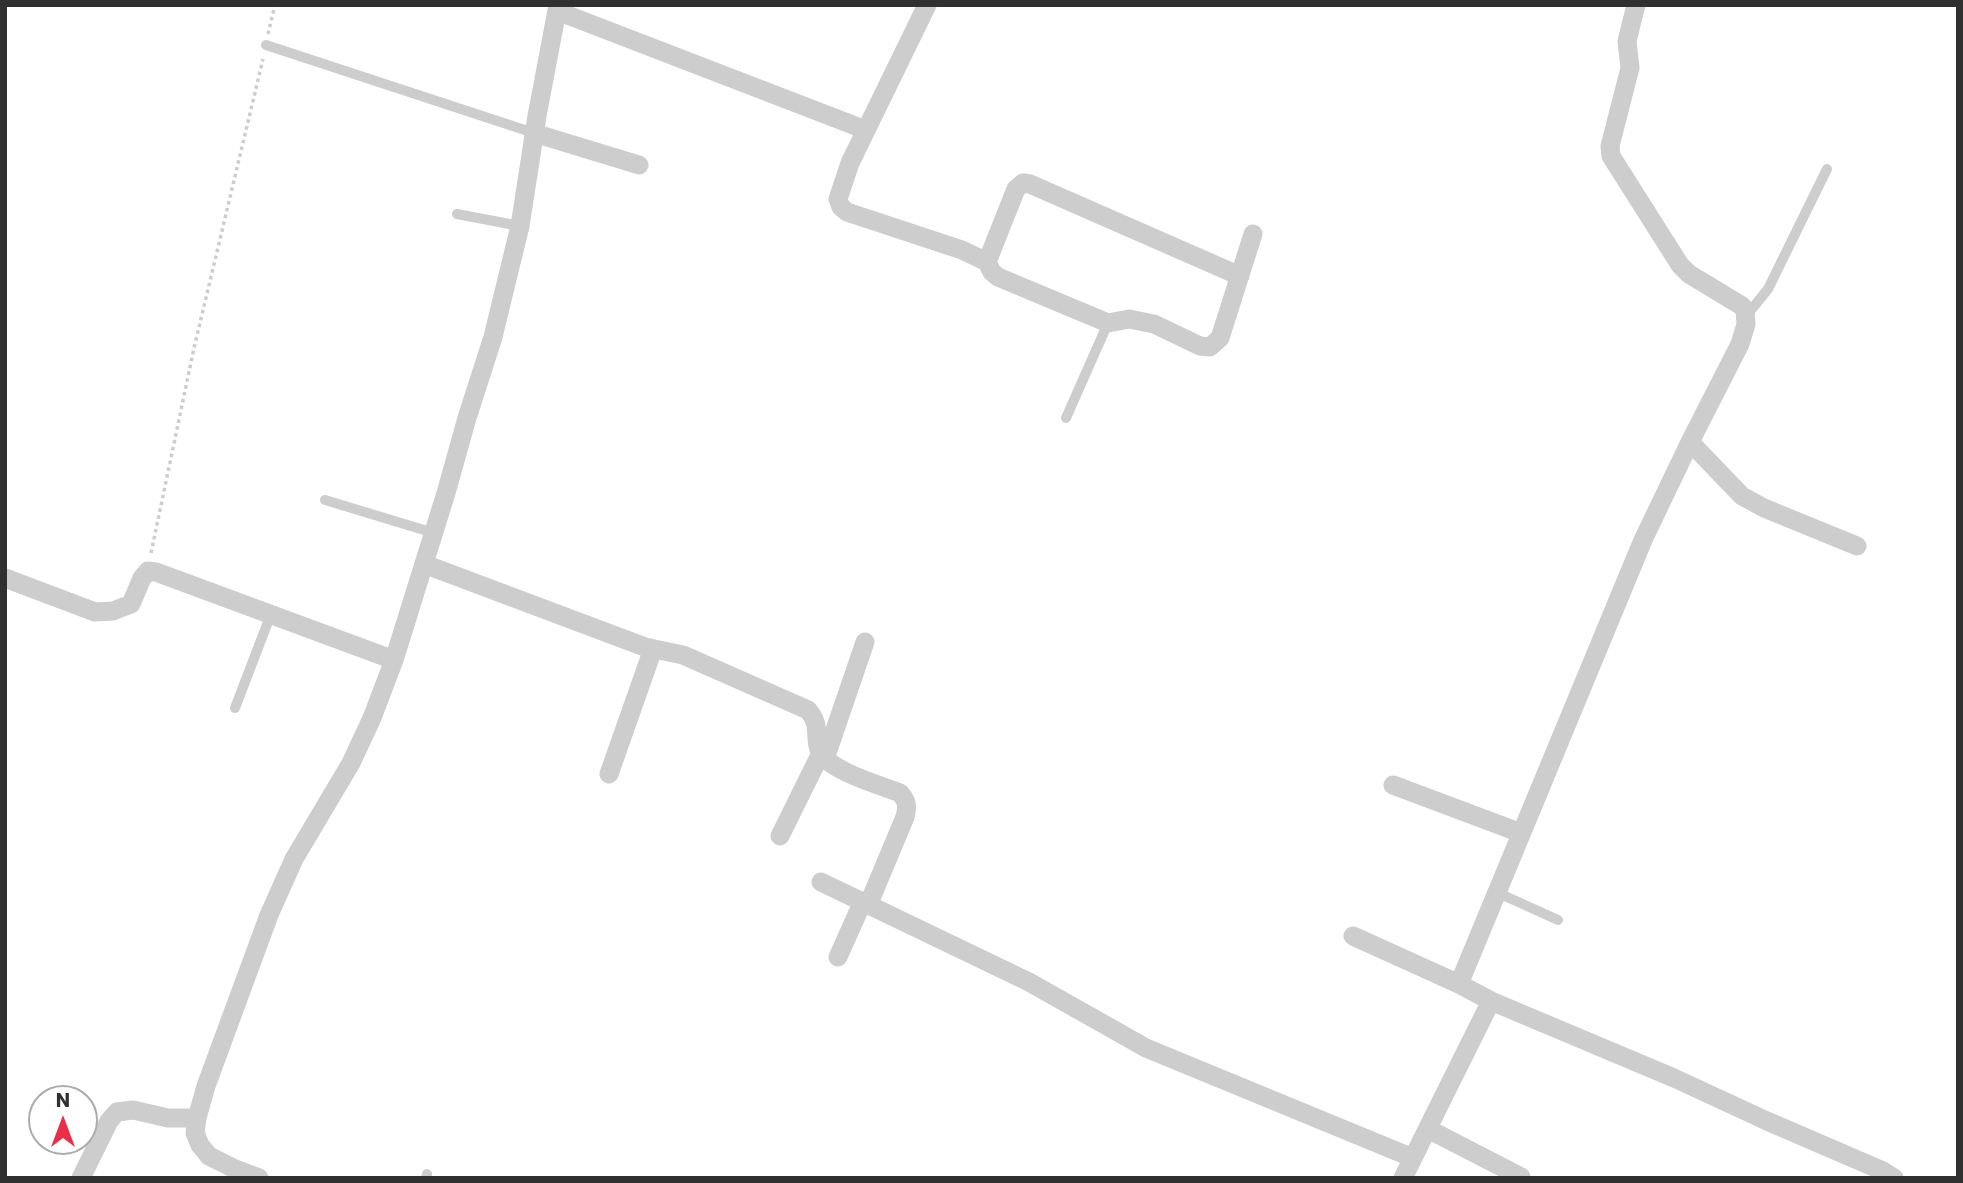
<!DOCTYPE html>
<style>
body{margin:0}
#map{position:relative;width:1963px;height:1183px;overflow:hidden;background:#fff;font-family:Poppins,sans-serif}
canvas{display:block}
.frame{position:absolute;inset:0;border:7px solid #303030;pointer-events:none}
.north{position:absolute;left:28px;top:1085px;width:70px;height:70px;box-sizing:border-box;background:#fff;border:2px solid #acacac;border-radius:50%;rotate:0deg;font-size:19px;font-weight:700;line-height:28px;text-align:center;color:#303030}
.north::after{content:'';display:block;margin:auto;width:24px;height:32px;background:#eb2e47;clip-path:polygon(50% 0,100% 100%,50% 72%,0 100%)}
</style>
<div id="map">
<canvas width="1963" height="1183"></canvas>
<div class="frame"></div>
<div class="north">N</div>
</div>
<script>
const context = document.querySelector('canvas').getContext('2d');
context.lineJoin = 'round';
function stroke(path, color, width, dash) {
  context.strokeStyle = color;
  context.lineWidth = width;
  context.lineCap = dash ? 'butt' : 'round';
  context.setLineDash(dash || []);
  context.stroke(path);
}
stroke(new Path2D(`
 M268,34L275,5
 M151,553L194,348L263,59`), '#cdcdcd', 3.5, [3.5, 3.5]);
stroke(new Path2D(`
 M266,45L534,133
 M457,214L520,226
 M1747,315L1768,289L1827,169
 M1066,418L1108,323
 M325,500L434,533
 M235,708L271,614
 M1496,892L1558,920
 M426,1178L427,1174`), '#cdcdcd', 10);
stroke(new Path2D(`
 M927,5L850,163L838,199L841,207L847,212L962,250L987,262L992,272L998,277L1108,323L1129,319L1154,324L1200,346L1210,347L1220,338L1253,234
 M557,11L866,130
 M534,133L639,165
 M987,262L1016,189L1023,183L1030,184L1240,276
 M1690,442L1742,496L1764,508L1857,546
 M424,564L645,647L683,655L808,710C822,726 813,737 820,752C830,771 880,785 900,793C907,801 908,806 905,817L869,903
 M5,578L95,612L113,611L131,604L142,578L148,571L156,572L394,660
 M825,759L865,642
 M609,774L653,649
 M1393,785L1521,833
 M780,836L821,753
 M821,882L1029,982L1146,1048L1413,1158
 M1353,936L1459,984L1491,1001L1674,1078L1767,1121L1883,1171L1894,1178
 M838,957L863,901
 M1459,984L1643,540L1690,442L1740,344L1746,324L1745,311L1742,306L1689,274L1680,265L1611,156L1610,146L1630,68L1627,41L1636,5
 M1428,1129L1521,1177
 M81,1178L109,1121L117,1112L133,1110L168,1118H197
 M259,1178L235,1169L209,1156L200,1145L195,1133L197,1118L206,1086L269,915L294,859L351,763L372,718L394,660L446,493L467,418L493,337L520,226L537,116L558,5
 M1403,1178L1491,1001`), '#cdcdcd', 19);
</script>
